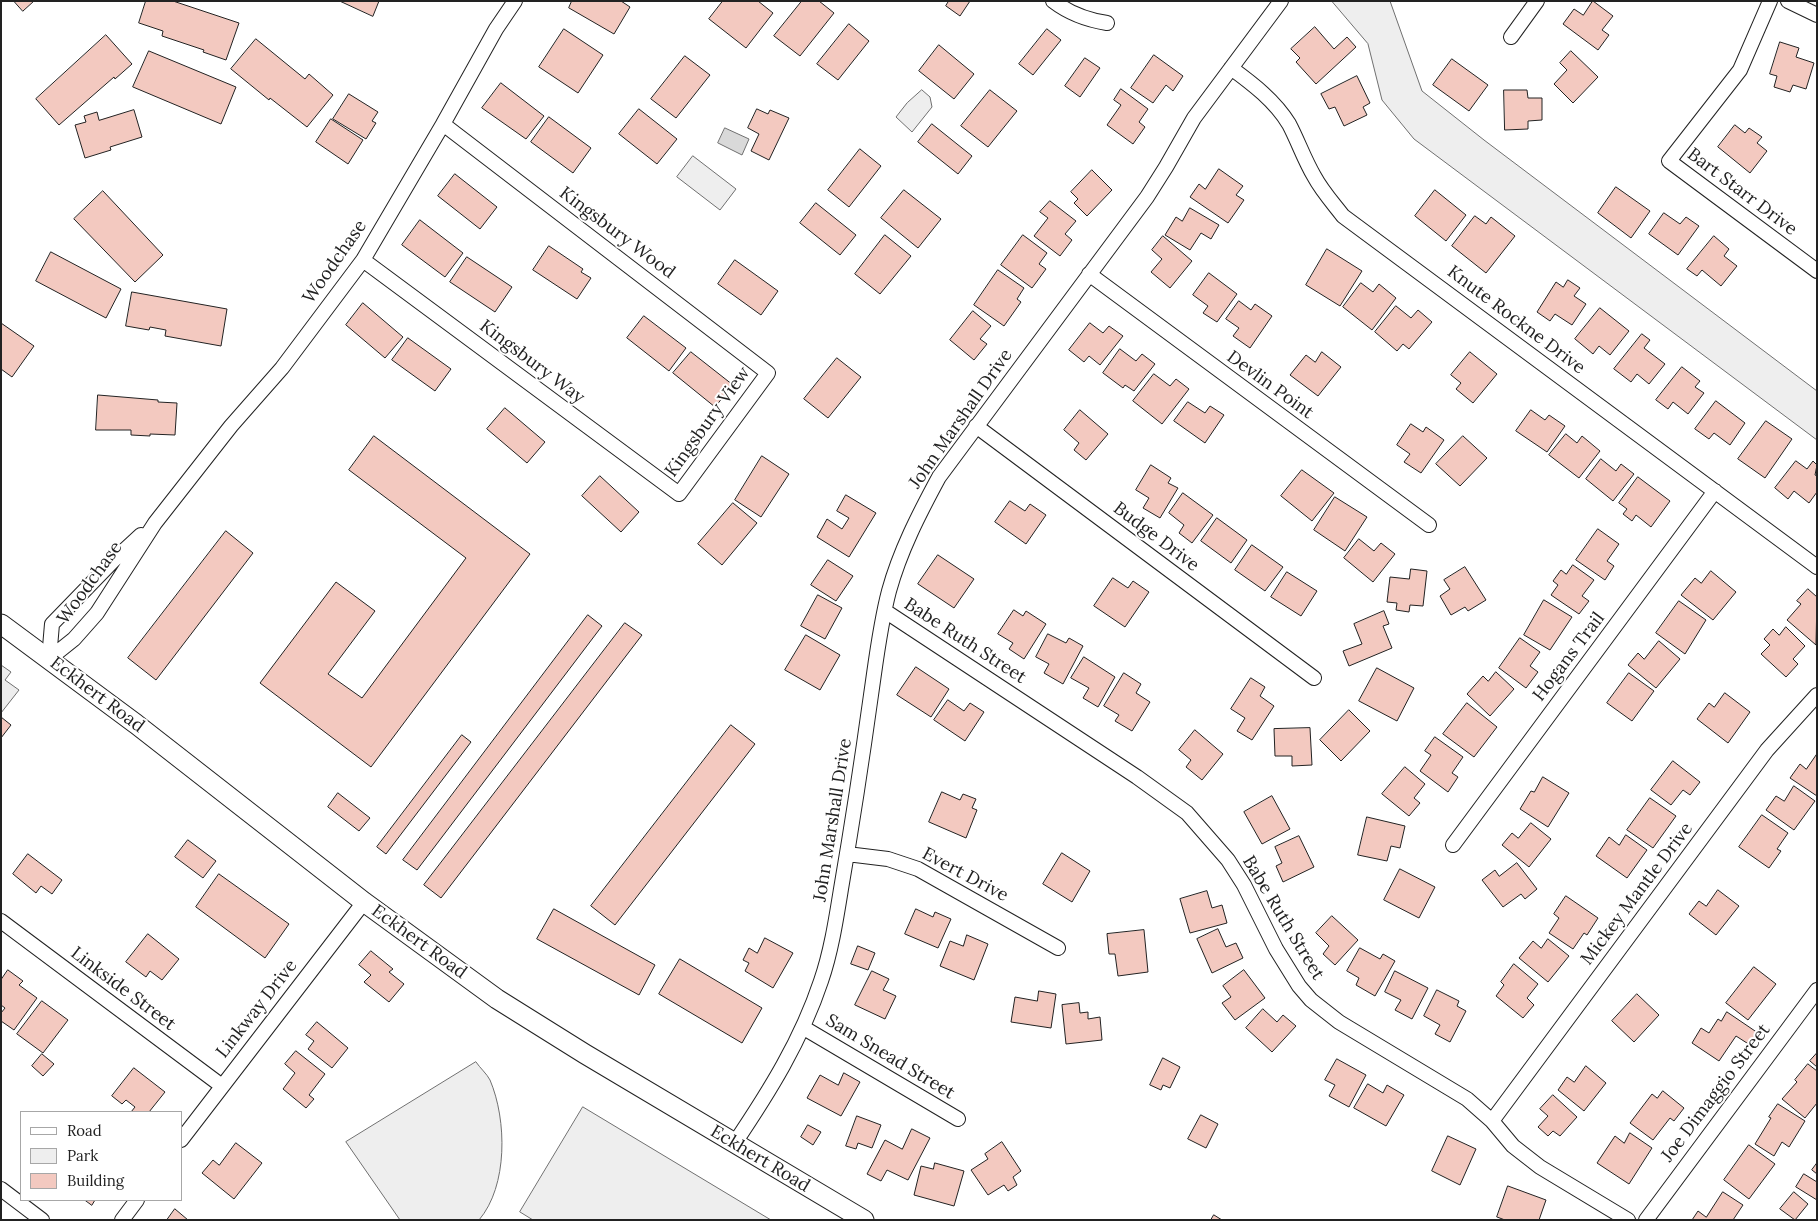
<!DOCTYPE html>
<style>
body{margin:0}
#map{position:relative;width:1818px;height:1221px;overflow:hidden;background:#fff;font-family:Lora,serif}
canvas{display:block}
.frame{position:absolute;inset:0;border:2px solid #222;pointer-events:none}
.legend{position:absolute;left:20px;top:1111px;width:162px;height:90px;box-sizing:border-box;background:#fff;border:1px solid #a7a7a7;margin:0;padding:6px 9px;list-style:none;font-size:15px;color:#222}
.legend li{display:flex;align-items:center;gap:10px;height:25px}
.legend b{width:25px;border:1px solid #a7a7a7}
</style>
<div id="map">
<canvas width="1818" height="1221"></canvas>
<div class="frame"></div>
<ul class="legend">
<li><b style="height:6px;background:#fff"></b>Road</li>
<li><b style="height:14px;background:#eee"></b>Park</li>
<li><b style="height:14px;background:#f3c9c0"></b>Building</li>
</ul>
</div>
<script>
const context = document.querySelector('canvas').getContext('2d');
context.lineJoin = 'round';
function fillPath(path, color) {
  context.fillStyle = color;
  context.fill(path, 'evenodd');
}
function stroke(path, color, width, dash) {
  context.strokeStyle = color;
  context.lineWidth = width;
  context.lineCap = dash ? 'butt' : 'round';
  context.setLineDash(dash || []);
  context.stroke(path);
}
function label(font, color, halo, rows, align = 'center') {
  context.font = font + ' Lora,serif';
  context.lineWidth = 4;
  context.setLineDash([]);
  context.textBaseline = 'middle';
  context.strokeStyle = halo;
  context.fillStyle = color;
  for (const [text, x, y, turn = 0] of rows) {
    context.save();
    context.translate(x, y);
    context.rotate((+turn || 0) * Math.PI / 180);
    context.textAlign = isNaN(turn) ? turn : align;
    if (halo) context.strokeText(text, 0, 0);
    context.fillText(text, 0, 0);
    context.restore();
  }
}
const green = new Path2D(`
 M1332,1H1390L1422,91L1484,140L1817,391V440L1414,139L1382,100L1368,44Z
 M922,90L930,97L932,107L912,132L896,117L907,103Z
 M693,156L736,189L720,210L677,177Z
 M476,1062C480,1068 487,1074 490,1080C507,1120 508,1186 479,1220H400L346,1142Z
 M583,1107L771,1220H533L520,1212Z`);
fillPath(green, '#eee');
stroke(green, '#6f6f6f', 1);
const parking = new Path2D(`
 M1,665L11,672L5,680L19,690L1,713Z`);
fillPath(parking, '#ededed');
stroke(parking, '#6f6f6f', 1);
const water = new Path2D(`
 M725,128L749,139L742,155L718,143Z`);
fillPath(water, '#d9d9d9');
stroke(water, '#6f6f6f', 1);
const building = new Path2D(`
 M14,1H34L23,11Z
 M146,1H173L239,23L226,60L203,52L204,50L162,36L163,31L139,23Z
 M340,1H379L373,16Z
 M572,1H621L630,7L614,34L569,8Z
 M723,1H758L773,13L746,48L709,19Z
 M802,1H819L834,13L800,56L774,36Z
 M949,1H970L960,16L946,6Z
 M1593,1L1613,16L1602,30L1609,35L1598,50L1563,24L1574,9L1583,15Z
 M849,24L869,41L838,80L817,64Z
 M1315,27L1334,49L1347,37L1356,47L1316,84L1296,62L1300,58L1291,49Z
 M564,29L603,55L578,93L539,67Z
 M1047,29L1061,40L1033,75L1019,64Z
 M106,35L132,64L115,79L114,77L59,125L36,99Z
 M256,39L305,79L309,74L333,95L307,127L270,98L269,100L231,69Z
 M1780,42L1799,48L1796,57L1814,63L1806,89L1793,85L1790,92L1774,87L1777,76L1770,74Z
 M939,45L974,74L954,99L919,71Z
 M149,51L236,87L221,124L133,87Z
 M1571,51L1598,77L1573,103L1554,84L1567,70L1560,63Z
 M1154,55L1183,76L1173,91L1166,85L1153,103L1131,88Z
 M685,56L710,75L676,118L651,99Z
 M1085,58L1100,68L1080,97L1065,86Z
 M1452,59L1488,85L1469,111L1433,85Z
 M1357,76L1370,103L1363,107L1367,115L1344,126L1335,107L1329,109L1321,94Z
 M501,83L544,116L526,139L482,108Z
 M1121,89L1148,109L1139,122L1145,127L1133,144L1107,125L1121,105L1114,100Z
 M990,90L1017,111L988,147L961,126Z
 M1504,90H1527L1528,98H1542V120L1528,121V129L1505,130Z
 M349,94L378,112L372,121L376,123L366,139L333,119Z
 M639,109L677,139L657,164L619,134Z
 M757,109L768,114L770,110L789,118L769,160L751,151L759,134L748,128Z
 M134,110L142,137L110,147L111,150L85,158L75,125L86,122L84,116L97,112L99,120Z
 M549,117L591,148L573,173L531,142Z
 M331,119L363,140L348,164L316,142Z
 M932,124L972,156L958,174L918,142Z
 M1735,125L1745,133L1749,128L1762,137L1757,143L1767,151L1750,173L1718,147Z
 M860,149L881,166L849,207L828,190Z
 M1219,169L1243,186L1236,195L1244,200L1228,223L1190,197L1199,184L1205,189Z
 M1092,170L1112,190L1087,216L1074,203L1078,199L1071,192Z
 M455,174L497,207L480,229L438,196Z
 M1616,187L1650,211L1631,238L1598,213Z
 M904,190L941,219L918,248L881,218Z
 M1435,190L1466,215L1446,241L1415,216Z
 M103,191L163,255L135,282L74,219Z
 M1050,201L1076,221L1065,234L1072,240L1060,256L1034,236L1048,218L1040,212Z
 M816,203L856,235L840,255L800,223Z
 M1190,208L1219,225L1211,239L1201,233L1190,250L1165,235L1176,217L1182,221Z
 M1664,213L1680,224L1686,217L1699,226L1678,255L1649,234Z
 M1475,216L1486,224L1491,217L1515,236L1486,273L1452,246Z
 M420,220L463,253L445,277L402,245Z
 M885,235L911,256L880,294L855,274Z
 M1023,235L1047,253L1039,264L1046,269L1032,288L1001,265Z
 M1163,236L1192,261L1170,288L1151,272L1162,259L1152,250Z
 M1714,236L1729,249L1724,256L1737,266L1721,286L1702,270L1697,276L1687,269Z
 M549,246L583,269L581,272L591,278L577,299L533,270Z
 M1327,249L1362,271L1340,306L1306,285Z
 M51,252L121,289L106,318L36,281Z
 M467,257L512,287L495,312L450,282Z
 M735,260L778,291L761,315L718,284Z
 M998,270L1024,288L1017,299L1021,302L1004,326L974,305Z
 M1209,273L1237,294L1217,322L1203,313L1208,306L1193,295Z
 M1568,280L1580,288L1574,296L1586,304L1572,325L1555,314L1550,321L1537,312L1556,282L1563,287Z
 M1361,283L1373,292L1379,284L1396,298L1372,330L1343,307Z
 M132,292L227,309L221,346L165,336L166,330L150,327L149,330L126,326Z
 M1239,301L1251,310L1255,304L1272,316L1250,348L1233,336L1239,328L1226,319Z
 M363,303L403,337L385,358L346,325Z
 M1396,306L1411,318L1418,310L1432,322L1409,349L1403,344L1397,351L1375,332Z
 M1600,308L1629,331L1610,355L1599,346L1593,354L1575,339Z
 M973,311L991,326L980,339L987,344L974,360L950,340Z
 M644,316L686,348L669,371L627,338Z
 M1,323L34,346L12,377L1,369Z
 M1090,323L1103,333L1109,326L1123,336L1100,365L1089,356L1084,362L1069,350Z
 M1642,334L1650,340L1644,348L1665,364L1649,384L1637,374L1631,382L1614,369Z
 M408,338L451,369L435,391L392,360Z
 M1120,349L1136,361L1142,354L1155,364L1134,391L1125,385L1123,388L1103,373Z
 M691,352L733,385L715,407L673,373Z
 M1322,352L1341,367L1318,396L1290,375L1306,355L1315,362Z
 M1470,352L1497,374L1473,403L1456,389L1461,383L1451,375Z
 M837,358L861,377L828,418L804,399Z
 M1682,367L1700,381L1695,387L1704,393L1688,414L1673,402L1668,409L1656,400Z
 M1154,374L1170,386L1176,379L1189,389L1162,424L1133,401Z
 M98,395L158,400V402L177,403L175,435L150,434V436L131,435V430H96Z
 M1716,401L1745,423L1730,445L1714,433L1709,439L1695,429Z
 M1188,402L1205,413L1210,406L1224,415L1205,443L1174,421Z
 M505,408L545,442L527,463L487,429Z
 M1080,410L1108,434L1086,460L1074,450L1079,443L1064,430Z
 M1531,410L1545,420L1549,415L1565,426L1547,452L1516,431Z
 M1766,421L1792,439L1765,478L1738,459Z
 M1411,424L1423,432L1426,427L1444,440L1421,473L1404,462L1410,454L1397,445Z
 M1566,434L1577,443L1582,436L1600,451L1579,478L1549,455Z
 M374,436L530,554L371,767L260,683L336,582L375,611L328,674L362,698L466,558L349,470Z
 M1463,436L1487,458L1460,486L1436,464Z
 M762,456L789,474L761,517L735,500Z
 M1601,459L1616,471L1621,464L1634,474L1613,501L1586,479Z
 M1796,461L1807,469L1813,461L1817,465L1815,475L1817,476V492L1809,503L1794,491L1788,499L1775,488Z
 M1151,465L1171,478L1168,483L1178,488L1160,518L1143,508L1149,498L1136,490Z
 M1302,470L1334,493L1312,521L1281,496Z
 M600,476L639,512L621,532L582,496Z
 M1638,477L1670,501L1651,527L1636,515L1632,521L1623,514L1627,509L1619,503Z
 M1183,493L1213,515L1192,543L1179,533L1184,525L1169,513Z
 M846,495L876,513L849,557L817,537L827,519L842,529L849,518L837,511Z
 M1335,497L1367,517L1345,551L1314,530Z
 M1010,501L1025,511L1030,504L1046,515L1026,544L995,522Z
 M733,503L757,523L722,565L698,544Z
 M1217,518L1247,540L1231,563L1201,541Z
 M1598,529L1619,544L1607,561L1614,566L1605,580L1576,560Z
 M226,531L253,553L156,680L128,658Z
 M1359,539L1374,551L1381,543L1395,554L1373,582L1344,558Z
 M1252,545L1283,567L1265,591L1235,570Z
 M938,555L974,579L954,608L918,584Z
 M828,560L853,576L836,601L811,585Z
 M1573,565L1594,580L1582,596L1589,601L1579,614L1551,595L1558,585L1553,581L1561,570L1566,574Z
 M1465,567L1486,600L1468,611L1465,607L1451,615L1440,596L1450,589L1444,580Z
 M1411,569L1427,571L1423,606L1410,605L1409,612L1396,610L1397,603L1387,602L1390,577L1409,579Z
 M1711,571L1736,592L1713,620L1681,595L1695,578L1701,583Z
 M1287,572L1317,591L1301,616L1271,597Z
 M1113,578L1128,588L1133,581L1149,592L1125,627L1094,606Z
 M1808,589L1817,597L1816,645L1787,620L1801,604L1797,601Z
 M818,595L842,608L825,639L801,626Z
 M1544,600L1572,617L1550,650L1524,635Z
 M1679,601L1706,620L1685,654L1656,633Z
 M1014,610L1023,616L1026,611L1046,624L1024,659L1009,649L1013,643L998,634Z
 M1384,611L1389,624L1383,626L1392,648L1349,666L1343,651L1362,644L1354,624Z
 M588,615L602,626L417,870L403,860Z
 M625,623L642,635L441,898L424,885Z
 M1786,627L1805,646L1793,659L1798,664L1786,677L1761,654L1770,645L1764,639L1773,629L1779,635Z
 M1048,634L1066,643L1069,638L1083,646L1063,684L1044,673L1049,664L1036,657Z
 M806,635L840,655L820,690L785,670Z
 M1520,638L1540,652L1530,666L1538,672L1526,688L1499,668Z
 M1659,641L1680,659L1656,688L1628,665L1638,653L1644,659Z
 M1084,657L1115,677L1098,707L1083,698L1089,688L1071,678Z
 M916,667L949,689L931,717L897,695Z
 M1377,668L1414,688L1397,721L1359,701Z
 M1496,672L1514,689L1490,716L1467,694L1483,676L1488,681Z
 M1124,673L1141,684L1136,693L1150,702L1132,731L1115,721L1119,715L1104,706Z
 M1629,673L1654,691L1632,721L1607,703Z
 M1251,678L1265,687L1260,696L1274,706L1252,740L1237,731L1245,718L1231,709Z
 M1725,693L1750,712L1728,743L1697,719L1709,703L1714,707Z
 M948,700L964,711L970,703L984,712L965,741L934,720Z
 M1467,703L1497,727L1474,757L1443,734Z
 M1349,710L1370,731L1341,761L1320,740Z
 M1,717L11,725L1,738Z
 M731,725L755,744L615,925L591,906Z
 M1310,728L1312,765L1292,766V756H1275L1274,729Z
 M1195,730L1223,754L1202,780L1186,767L1191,760L1179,750Z
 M462,735L471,742L386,854L377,847Z
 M1435,737L1463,757L1452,773L1458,777L1448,792L1420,771L1431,755L1425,751Z
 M1817,754V796L1790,778L1800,764L1806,769Z
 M1673,761L1700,782L1690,795L1683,790L1671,805L1651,790Z
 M1405,767L1425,784L1414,798L1420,803L1409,816L1382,794Z
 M1543,777L1569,793L1548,827L1520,809L1531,791L1534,792Z
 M1794,786L1815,801L1794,830L1766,810L1776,796L1784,801Z
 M942,792L960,800L963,794L976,799L972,808L977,810L966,838L929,822Z
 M338,793L370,818L359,831L328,807Z
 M1272,796L1290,829L1262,844L1244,812Z
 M1650,798L1676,816L1653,848L1627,830Z
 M1762,815L1788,833L1777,849L1781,851L1769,868L1739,847Z
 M1367,817L1405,826L1400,848L1391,846L1387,861L1358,855Z
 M1531,823L1551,839L1529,867L1502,845L1512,833L1518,838Z
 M1626,835L1647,850L1627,878L1596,856L1609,837L1619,845Z
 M1299,836L1314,867L1283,882L1276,866L1282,863L1275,847Z
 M188,840L216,861L203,878L175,857Z
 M1062,853L1090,871L1072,902L1043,884Z
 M28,854L62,880L52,894L41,886L36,893L13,874Z
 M1517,863L1537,889L1525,899L1521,894L1503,907L1482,880L1495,870L1499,876Z
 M1400,869L1435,887L1419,918L1384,900Z
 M219,874L289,924L265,958L196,907Z
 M1718,890L1739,906L1716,935L1689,914L1699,901L1706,906Z
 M1207,891L1212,908L1222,905L1227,923L1190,933L1180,899Z
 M1566,896L1598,918L1587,935L1584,933L1573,949L1549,933L1559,918L1554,914Z
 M554,909L655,965L639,995L537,939Z
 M916,909L933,917L935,912L951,919L938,948L905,934Z
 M1332,916L1358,940L1335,965L1323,954L1329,946L1316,933Z
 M1218,929L1226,947L1236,943L1243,958L1212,973L1197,939Z
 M1144,930L1148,972L1118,976L1115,954H1109L1107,934Z
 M148,934L179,959L162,980L150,971L146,977L126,962Z
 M967,935L988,944L974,980L940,966L950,941L963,946Z
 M765,938L793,953L773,988L745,971L749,963L743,960L749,948L757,953Z
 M1548,939L1569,956L1548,982L1519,958L1533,941L1541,948Z
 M858,946L875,953L868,970L851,964Z
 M1360,948L1380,959L1383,954L1395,961L1375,996L1356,985L1359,978L1347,971Z
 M371,951L393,969L389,972L404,984L389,1002L364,982L371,975L359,965Z
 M680,959L762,1008L742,1043L659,994Z
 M1514,964L1538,984L1527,998L1534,1005L1523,1018L1496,996L1504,985L1501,982Z
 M1754,967L1776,984L1748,1020L1726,1003Z
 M8,970L23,981L19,985L37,998L14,1030L1,1021V1013L5,1008L1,1005V980Z
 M1244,970L1265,998L1235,1020L1222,1003L1231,997L1223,986Z
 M872,971L889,979L883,990L896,996L885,1019L855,1005Z
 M1395,971L1428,988L1412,1019L1395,1010L1401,1000L1385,992Z
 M1437,990L1459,1001L1457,1006L1466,1011L1450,1042L1435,1034L1440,1025L1424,1016Z
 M1039,991L1056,994L1051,1028L1011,1022L1015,997L1037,1001Z
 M1637,994L1659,1015L1634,1042L1612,1021Z
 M42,1001L68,1020L43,1053L17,1034Z
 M1079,1003L1080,1013L1088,1012V1019L1100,1017L1102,1040L1066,1044L1062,1005Z
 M1263,1009L1277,1022L1283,1015L1296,1026L1272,1052L1246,1028Z
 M1727,1012L1758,1033L1750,1045L1736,1036L1719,1061L1692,1043L1701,1028L1709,1033L1718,1019L1721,1021Z
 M317,1022L348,1048L332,1068L308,1049L314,1041L306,1035Z
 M296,1051L325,1074L309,1095L314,1099L306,1108L283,1089L295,1073L285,1064Z
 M1817,1053V1067L1810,1061Z
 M42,1054L54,1064L43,1076L32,1066Z
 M1163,1058L1180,1067L1170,1088L1163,1085L1161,1090L1150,1085Z
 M1337,1059L1366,1075L1349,1107L1329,1096L1335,1085L1325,1080Z
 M1808,1064L1817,1071V1103L1805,1118L1782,1099L1797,1082L1795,1080Z
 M1586,1066L1606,1083L1584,1111L1558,1090L1567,1077L1574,1082Z
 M134,1068L165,1092L149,1112H131L135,1107L126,1100L122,1104L112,1096Z
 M844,1073L860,1082L841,1116L807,1098L820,1075L838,1085Z
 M1368,1084L1383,1093L1387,1085L1404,1095L1386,1126L1354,1108Z
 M1663,1091L1684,1108L1674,1121L1670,1118L1653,1140L1630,1123L1652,1094L1657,1098Z
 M1553,1095L1577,1117L1560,1136L1553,1131L1548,1136L1538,1127L1548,1116L1540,1109Z
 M1778,1104L1805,1121L1789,1147L1782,1142L1774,1156L1755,1144L1771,1118L1769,1117Z
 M1201,1115L1218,1124L1206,1148L1188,1139Z
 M857,1116L881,1125L872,1148L858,1143L856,1149L846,1146Z
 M808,1125L821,1132L813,1145L801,1137Z
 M912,1129L930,1138L908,1180L887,1170L881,1181L867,1174L885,1140L902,1149Z
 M1630,1133L1652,1148L1629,1184L1597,1163L1615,1136L1624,1143Z
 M1448,1136L1476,1149L1460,1185L1432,1171Z
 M1002,1142L1021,1171L1013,1177L1017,1185L1008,1191L1004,1185L988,1195L971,1170L988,1159L985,1154Z
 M236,1143L262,1163L234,1199L202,1173L213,1160L219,1165Z
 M1749,1145L1775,1164L1749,1199L1724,1180Z
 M935,1163L964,1171L954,1206L914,1195L921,1166L933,1169Z
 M1817,1163V1174L1812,1170Z
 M1804,1174L1817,1182V1200L1796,1187Z
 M1508,1186L1546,1200L1539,1220H1505L1497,1217Z
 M1723,1192L1743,1205L1733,1220H1692L1698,1211L1706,1217Z
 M1794,1192L1808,1204L1795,1220L1780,1209Z
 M85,1200H95L92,1205Z
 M175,1209L188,1220H167Z
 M1214,1215L1222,1220H1211Z`);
fillPath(building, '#f3c9c0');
stroke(building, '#222', 1);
const street = new Path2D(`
 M1053,1C1070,14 1087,20 1107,23
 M1770,1L1740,70L1669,161L1817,271
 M1788,1L1817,15
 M1511,37L1537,1
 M1231,68C1253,84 1275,101 1289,124C1298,141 1304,159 1314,176C1322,191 1333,203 1343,216L1817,567
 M363,260L679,494L768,373L443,124
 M1089,274L1429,525
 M976,426L1314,678
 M885,611L1137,777L1187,813L1228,860L1244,885L1276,949L1299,986L1311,1000L1339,1022L1467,1099L1492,1121L1513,1146L1540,1167L1628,1220
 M49,659L74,639L97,613L155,523L231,426L282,368L363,260L443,124L496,29L515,1
 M49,659L52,624L115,559L141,535
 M1453,845L1715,491
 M847,854L888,859L918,869L1058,948
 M1,921L222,1086
 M804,1028L958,1119
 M1492,1121L1767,750L1817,695
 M181,1140L364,902
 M734,1144C769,1092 801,1041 821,981C831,952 836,920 841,889C852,825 862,760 871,695C876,661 880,625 889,591C900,551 919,514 939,477L1147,197L1166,167L1194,118L1281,1
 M1,1189L42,1220
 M122,1220L137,1200
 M1646,1220L1817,990`);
const secondary = new Path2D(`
 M1,624L136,724L364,902L497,999L585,1054L864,1220`);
stroke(street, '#222', 16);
stroke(secondary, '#222', 21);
stroke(street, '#fff', 14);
stroke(secondary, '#fff', 19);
label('18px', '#222', '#fff', [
 ["Bart Starr Drive",1742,192,37],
 ["Kingsbury Wood",617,233,37],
 ["Woodchase",335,262,-55],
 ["Knute Rockne Drive",1516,320,37],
 ["Kingsbury Way",532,362,37],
 ["Devlin Point",1270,385,36],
 ["John Marshall Drive",961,419,-55],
 ["Kingsbury View",708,422,-54],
 ["Budge Drive",1156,537,37],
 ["Woodchase",90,583,-54],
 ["Babe Ruth Street",965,641,33],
 ["Hogans Trail",1569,657,-53],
 ["Eckhert Road",97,695,37],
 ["John Marshall Drive",833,820,-81],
 ["Evert Drive",965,875,28],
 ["Mickey Mantle Drive",1637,894,-53],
 ["Babe Ruth Street",1283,918,59],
 ["Eckhert Road",419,942,36],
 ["Linkside Street",123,989,37],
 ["Linkway Drive",257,1009,-52],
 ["Sam Snead Street",890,1057,31],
 ["Joe Dimaggio Street",1716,1093,-53],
 ["Eckhert Road",760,1159,31]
]);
</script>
